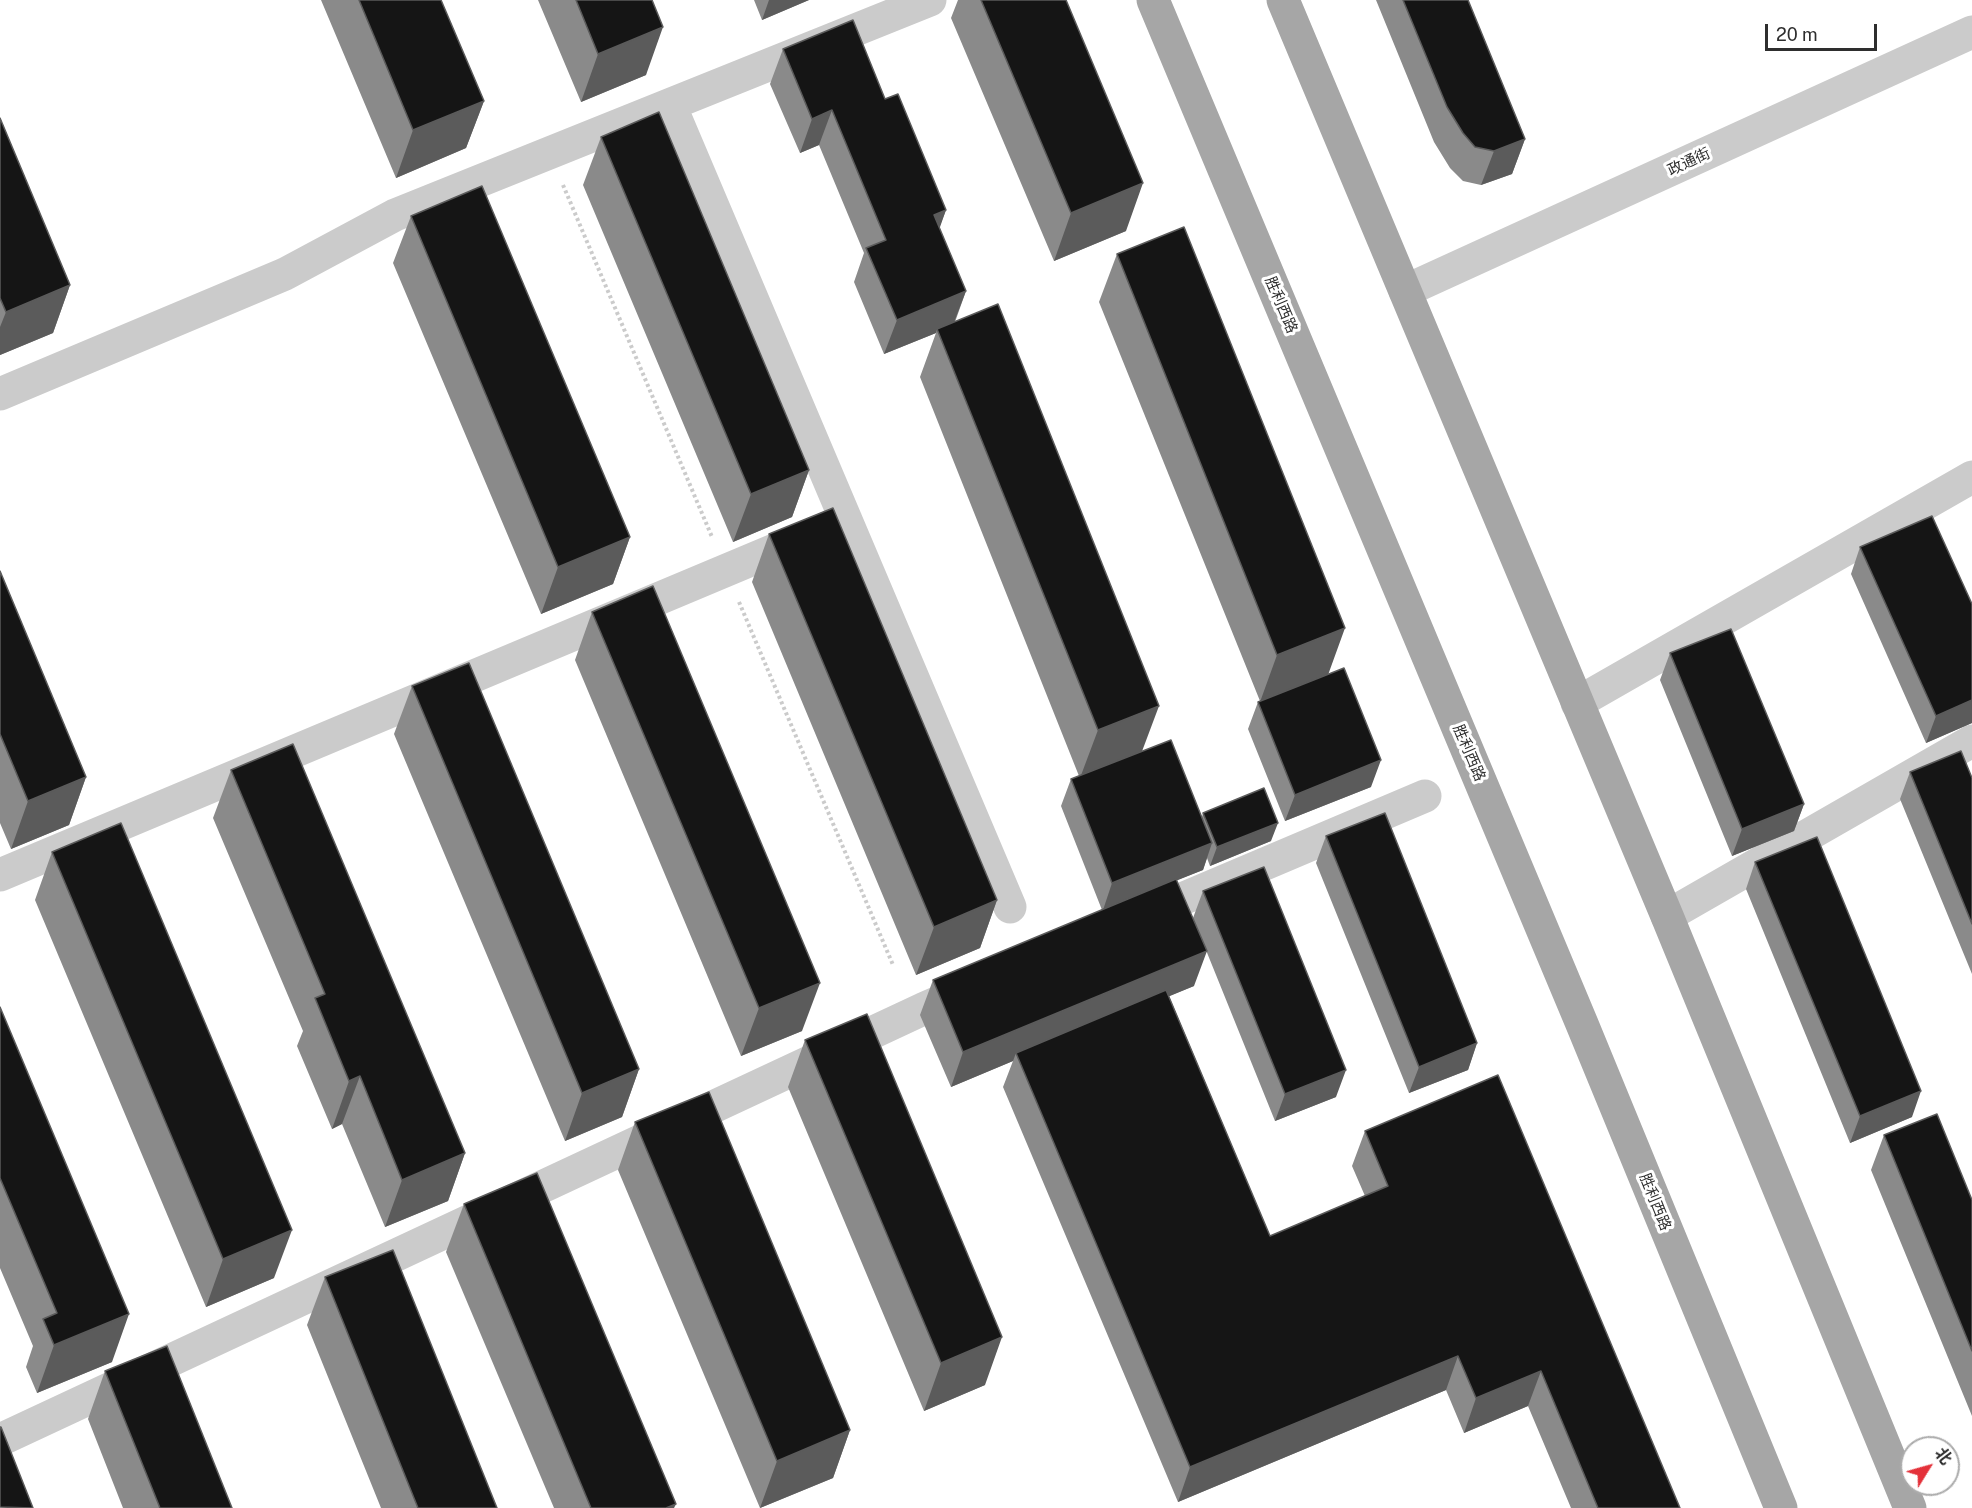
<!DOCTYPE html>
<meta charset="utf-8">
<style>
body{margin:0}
#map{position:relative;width:1972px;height:1508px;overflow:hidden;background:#fff;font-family:"Public Sans","Noto Sans SC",sans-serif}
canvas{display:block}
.north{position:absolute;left:1900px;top:1436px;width:60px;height:60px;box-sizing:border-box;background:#fff;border:2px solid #ababab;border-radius:50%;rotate:53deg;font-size:16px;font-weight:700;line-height:24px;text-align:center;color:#2e2e2e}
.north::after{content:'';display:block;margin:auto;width:21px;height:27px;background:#e4313a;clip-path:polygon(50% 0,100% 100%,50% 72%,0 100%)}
.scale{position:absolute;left:1765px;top:24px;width:112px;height:27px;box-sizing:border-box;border:3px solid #2e2e2e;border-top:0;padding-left:8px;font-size:18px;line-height:21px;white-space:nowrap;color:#2e2e2e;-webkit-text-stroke:4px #fff;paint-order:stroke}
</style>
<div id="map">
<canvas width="1972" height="1508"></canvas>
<div class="north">北</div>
<div class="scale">20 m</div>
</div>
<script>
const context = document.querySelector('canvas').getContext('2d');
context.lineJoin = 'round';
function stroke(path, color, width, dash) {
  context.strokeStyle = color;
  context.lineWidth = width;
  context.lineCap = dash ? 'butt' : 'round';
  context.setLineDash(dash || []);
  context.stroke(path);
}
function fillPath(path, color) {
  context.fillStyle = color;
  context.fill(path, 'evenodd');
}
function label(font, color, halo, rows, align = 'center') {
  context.font = font + ' "Public Sans","Noto Sans SC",sans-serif';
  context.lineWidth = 6;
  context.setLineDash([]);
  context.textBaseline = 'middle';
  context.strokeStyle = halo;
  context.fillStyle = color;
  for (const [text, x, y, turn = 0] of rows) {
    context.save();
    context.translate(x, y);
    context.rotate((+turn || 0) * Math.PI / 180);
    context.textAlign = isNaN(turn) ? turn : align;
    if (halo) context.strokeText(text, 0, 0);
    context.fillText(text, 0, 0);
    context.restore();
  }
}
stroke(new Path2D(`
 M563,185L712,537
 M739,602L893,965`), '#cbcbcb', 4, [3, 3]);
stroke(new Path2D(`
 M670,105L1010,907
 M1405,291L1972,32
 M0,394L285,274L395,215L930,0
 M1577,703L1972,477
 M0,875L846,520
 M1142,916L1425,796
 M1667,916L1972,741
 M0,1440L923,1009L962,992`), '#cbcbcb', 33);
stroke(new Path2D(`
 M1153,0L1582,1024L1781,1508
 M1283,0L1667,916L1910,1508`), '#a6a6a6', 33);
fillPath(new Path2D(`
 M321,0H441L484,101L466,148L396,178Z
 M538,0H652L646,75L581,102Z
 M754,0H809L762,20Z
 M958,0H1066L1126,231L1054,261L951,18Z
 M1376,0H1468L1525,139L1512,174L1481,185L1463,181L1450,168L1434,142Z
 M783,49L885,99L946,210L939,228L966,291L955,322L1142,751L1202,817L1203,813L1271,841L1210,866L1207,858L1203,870L1177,880L1194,986L1169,996L1270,1236L1365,1196L1352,1166L1365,1131L1680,1508H1571L1528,1406L1464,1433L1446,1390L1178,1502L1003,1087L1013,1061L951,1087L920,1015L933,980L1102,910L1061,806L1071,779L1079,776L920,377L936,333L884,354L854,282L864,253L819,145L800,153L770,84Z
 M0,118L70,285L53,333L0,355Z
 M601,137L809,470L792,517L733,542L583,185Z
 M411,216L630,537L613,584L541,614L393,263Z
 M1117,254L1328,674L1371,787L1285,821L1248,729L1258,702L1260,701L1099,302Z
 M769,534L997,900L980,948L916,975L752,582Z
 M1860,547L1972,604V723L1926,743L1851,574Z
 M0,571L86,777L69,825L11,849L0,823Z
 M592,612L802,1031L741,1056L575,660Z
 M1670,653L1804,804L1794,831L1732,856L1660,680Z
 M412,686L639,1069L622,1117L565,1141L394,734Z
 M231,770L465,1153L448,1201L385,1227L342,1124L332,1129L297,1046L303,1031L213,818Z
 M1910,772L1972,778V974L1900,799Z
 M1326,836L1477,1043L1468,1070L1409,1093L1316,863Z
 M52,852L274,1278L206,1307L35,900Z
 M1755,862L1912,1117L1850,1143L1746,889Z
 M1203,891L1336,1097L1275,1121L1193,918Z
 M0,1007L112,1362L37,1393L26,1367L33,1346L0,1268Z
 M805,1040L985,1385L924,1411L788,1087Z
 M635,1122L850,1430L833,1478L760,1508L618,1170Z
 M1884,1135L1972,1200V1416L1871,1170Z
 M464,1204L674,1508H554L446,1252Z
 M325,1277L497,1508H381L307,1325Z
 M105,1371L232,1508H123L88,1419Z`), '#8a8a8a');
fillPath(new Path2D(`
 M769,0H809L762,20Z
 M663,27L646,75L581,102L598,54Z
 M484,101L466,148L396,178L413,130Z
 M832,110L819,145L800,153L812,119Z
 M1525,139L1512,174L1481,185L1494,151Z
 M1143,183L1126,231L1054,261L1071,213Z
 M946,210L934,244V215Z
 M70,285L53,333L0,355V327L6,312Z
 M966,291L953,325L937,329L936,333L884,354L897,320Z
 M809,470L792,517L733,542L751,494Z
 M630,537L613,584L541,614L558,567Z
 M1345,628L1328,675L1260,702L1277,655Z
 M1972,700V723L1926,743L1936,716Z
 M1159,706L1141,754L1080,778L1098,730Z
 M1381,760L1371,787L1285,821L1295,795Z
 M86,777L69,825L11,849L28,801Z
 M1804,804L1794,831L1732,856L1742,829Z
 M1278,823L1271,841L1210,866L1217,847Z
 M1212,843L1203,870L1103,910L1112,883Z
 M997,900L980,948L916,975L934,927Z
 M1207,951L1194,986L1018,1059L1016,1053L1013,1061L951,1087L963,1052Z
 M820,983L802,1031L741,1056L759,1008Z
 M1477,1043L1468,1070L1409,1093L1419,1067Z
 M639,1069L622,1117L565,1141L582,1093Z
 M1346,1070L1336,1097L1275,1121L1285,1094Z
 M360,1076L342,1124L332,1129L349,1081Z
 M1921,1091L1912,1117L1850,1143L1860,1116Z
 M465,1153L448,1201L385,1227L402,1180Z
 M292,1230L274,1278L206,1307L223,1259Z
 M129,1314L112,1362L37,1393L54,1345Z
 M1002,1337L985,1385L924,1411L941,1363Z
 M1458,1356L1446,1390L1178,1502L1190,1467Z
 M1541,1371L1528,1406L1464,1433L1476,1398Z
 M850,1430L833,1478L760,1508L777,1461Z
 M676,1504L674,1508H666Z`), '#5b5b5b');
const building = new Path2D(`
 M359,0H441L484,101L413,130Z
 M576,0H652L663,27L598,54Z
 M981,0H1066L1143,183L1071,213Z
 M1403,0H1468L1525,139L1494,151L1475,147L1463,133L1447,107Z
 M853,20L885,99L898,94L946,210L934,215L966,291L897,320L866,248L886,240L832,110L812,119L783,49Z
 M659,112L809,470L751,494L601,137Z
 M0,118L70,285L6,312L0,298Z
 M482,186L630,537L558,567L411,216Z
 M1184,227L1345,628L1277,655L1117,254Z
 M998,304L1159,706L1098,730L937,329Z
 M833,508L997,900L934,927L769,534Z
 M1932,516L1972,604V700L1936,716L1860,547Z
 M0,571L86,777L28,801L0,734Z
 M653,586L820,983L759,1008L592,612Z
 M1731,629L1804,804L1742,829L1670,653Z
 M469,663L639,1069L582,1093L412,686Z
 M1344,668L1381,760L1295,795L1258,702Z
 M1171,740L1212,843L1112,883L1071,779Z
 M293,744L465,1153L402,1180L360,1076L349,1081L315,998L325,994L231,770Z
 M1961,751L1972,778V924L1910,772Z
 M1264,788L1278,823L1217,847L1203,813Z
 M1385,813L1477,1043L1419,1067L1326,836Z
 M121,823L292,1230L223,1259L52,852Z
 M1817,837L1921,1091L1860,1116L1755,862Z
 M1264,867L1346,1070L1285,1094L1203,891Z
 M1176,879L1207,951L963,1052L933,980Z
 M1166,990L1270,1236L1388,1186L1365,1131L1498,1075L1680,1508H1598L1541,1371L1476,1398L1458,1356L1190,1467L1016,1053Z
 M0,1007L129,1314L54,1345L43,1319L57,1313L0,1178Z
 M867,1014L1002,1337L941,1363L805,1040Z
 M709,1092L850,1430L777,1461L635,1122Z
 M1937,1114L1972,1200V1351L1884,1135Z
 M537,1173L676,1504L666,1508H591L464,1204Z
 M393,1250L497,1508H418L325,1277Z
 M167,1346L232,1508H160L105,1371Z
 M0,1427H1L33,1508L0,1507Z`);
fillPath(building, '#151515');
stroke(building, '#5b5b5b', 1.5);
label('15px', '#2e2e2e', '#fff', [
 ["政通街",1689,162,-25],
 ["胜利西路",1281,305,67],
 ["胜利西路",1469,753,67],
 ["胜利西路",1655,1202,68]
]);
</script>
